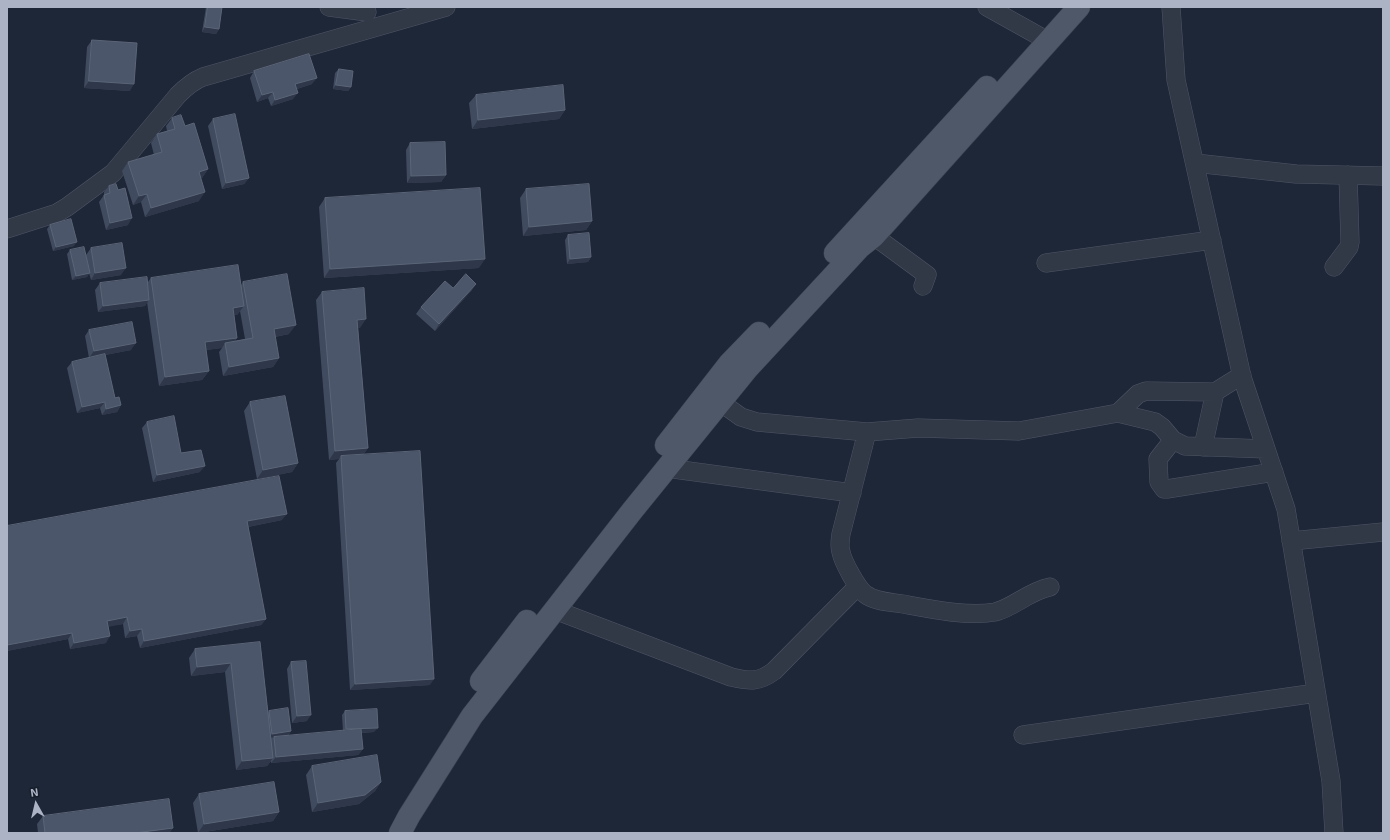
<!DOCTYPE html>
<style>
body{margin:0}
#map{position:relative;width:1390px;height:840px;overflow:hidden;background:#1e2737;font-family:"Exo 2",sans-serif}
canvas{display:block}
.frame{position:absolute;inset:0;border:8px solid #abb3c5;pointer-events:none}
.north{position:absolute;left:16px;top:784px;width:40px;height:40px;-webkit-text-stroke:3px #171e2b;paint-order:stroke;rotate:352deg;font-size:11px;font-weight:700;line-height:16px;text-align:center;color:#abb3c5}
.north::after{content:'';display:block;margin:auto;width:14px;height:18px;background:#abb3c5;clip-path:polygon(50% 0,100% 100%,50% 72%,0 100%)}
</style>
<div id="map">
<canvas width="1390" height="840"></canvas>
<div class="frame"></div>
<div class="north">N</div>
</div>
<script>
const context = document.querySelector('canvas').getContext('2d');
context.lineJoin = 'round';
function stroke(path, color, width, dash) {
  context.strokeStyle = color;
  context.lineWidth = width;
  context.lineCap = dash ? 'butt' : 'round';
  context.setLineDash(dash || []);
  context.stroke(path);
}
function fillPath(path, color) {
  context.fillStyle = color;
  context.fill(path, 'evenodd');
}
const minor = new Path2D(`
 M329,7L367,12
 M987,7L1048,41
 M1171,7L1176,80L1242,377L1286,509L1331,781L1334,833
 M1195,163L1296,174L1383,176
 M7,229L57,213L67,207L113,173L178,95C186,87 193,81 203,77L446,7
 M874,236L927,275L923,286
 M1046,263L1212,240
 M1334,267L1349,247L1350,242L1348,175
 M720,402L741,417L757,422L867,432L918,428L1019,431L1118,413L1138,394L1146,391L1215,392L1242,375
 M1118,413L1155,422L1162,427L1173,440L1185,446L1266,449
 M867,432L841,534C840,540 839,546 841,552C843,562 857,588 865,594C875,602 891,602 903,604C930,609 968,617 995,612C1013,608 1029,591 1050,587
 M1173,440L1158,459L1159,482L1164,489H1167L1274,472
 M1203,447L1215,392
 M666,468L852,493
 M1291,541L1383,532
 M555,610L731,677C749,681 758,683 774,671L858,586
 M1023,735L1316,693`);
const major = new Path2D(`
 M835,253L987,87
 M666,445L729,364L759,333
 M481,681L527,621
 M400,833L409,816L472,716L632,511L747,369L860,247L874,236L1079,7`);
stroke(minor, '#4f5666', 19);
stroke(major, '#3b4251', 23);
stroke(minor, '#313947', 18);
stroke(major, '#4f5868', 22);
fillPath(new Path2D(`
 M206,7H222L219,29L216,34L202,32Z
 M92,40L130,91L84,88L87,47Z
 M339,69L351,87L348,91L333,89L335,73Z
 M254,71L312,84L297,89L293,99L271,106L268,98L257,102L250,78Z
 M476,95L565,110L559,119L472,129L469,103Z
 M172,118L185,126L208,169L202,178H201L199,201L145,217L141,202L133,205L122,171L128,162L154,155L151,143L157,134L167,131L166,126Z
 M213,119L249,178L244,184L222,189L208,126Z
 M410,143L446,175L441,182L407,183L406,150Z
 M109,186L118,190L128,225L106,230L99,202L104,195V192Z
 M526,189L592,221L586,230L523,236L520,198Z
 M325,198L479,268L324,278L319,207Z
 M50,225L74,246L53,251L47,229Z
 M568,235L591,257L588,262L567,264L565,240Z
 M91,248L121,275L91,280L89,273L87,277L72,280L67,254L70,250L88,266L86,255Z
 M151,278L241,285L243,282L289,334L275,337L279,358L273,367L223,376L219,352L222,348L206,350L209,371L202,380L159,386L147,302L145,306L98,312L95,290L100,283H147ZM240,311L245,339L235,341L237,338L234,315H237Z
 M453,288L472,290L435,331L416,314L421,307Z
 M322,292L360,328H358L368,448L363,455L430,685L350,690L336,463L339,459L329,460L316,300Z
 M89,330L131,350L105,355L115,398L121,405L117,412L102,415L100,408L77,413L67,368L72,362L89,358L85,336Z
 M250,402L298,463L292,472L257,479L244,411Z
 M147,422L181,453L200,472L153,482L142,428Z
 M282,520L248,527L266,619L261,625L140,648L137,636L125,638L123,624L109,626L106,643L70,649L68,639L7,651V526Z
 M260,642L268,713L269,711L291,731L288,736L343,731L342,715L345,711L374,732L361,733L363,749L358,755L271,763V761L267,766L236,770L225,672L191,676L189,658L195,649Z
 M291,662L307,721L292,723L287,669Z
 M312,766L381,782L375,791L359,804L312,812L306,775Z
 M199,794L279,812L273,821L198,833L193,803Z
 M43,816L173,828L169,833H38L37,824Z`), '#414b5f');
fillPath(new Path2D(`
 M205,27L219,29L216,34L202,32Z
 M317,78L312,84L291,91L295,84Z
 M89,81L134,84L130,91L84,88Z
 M336,85L351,87L348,91L333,89Z
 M273,92L268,98L257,102L262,95Z
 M298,93L293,99L271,106L275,100Z
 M565,110L559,119L472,129L478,120Z
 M208,169L202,178L193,180L199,172Z
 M446,175L441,182L407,183L411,176Z
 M249,178L244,184L222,189L226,183Z
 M205,192L199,201L145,217L151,208Z
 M147,194L141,202L133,205L139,196Z
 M132,218L128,225L106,230L110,223Z
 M592,221L586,230L523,236L529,227Z
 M77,242L74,246L53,251L56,247Z
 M591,257L588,262L567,264L570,259Z
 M485,259L479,268L324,278L330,269Z
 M126,268L121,275L91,280L95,273Z
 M90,273L87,277L72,280L76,276Z
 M476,284L472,290L435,331L439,324Z
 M149,300L145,306L98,312L103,306Z
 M244,306L237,315L227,316L233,308Z
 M366,319L360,328L351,329L357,320Z
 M296,325L289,334L268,338L274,329Z
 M237,338L231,346L225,343L222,348L198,351L205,342Z
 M136,343L131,350L89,358L94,351Z
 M279,358L273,367L223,376L229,367Z
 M209,371L202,380L159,386L165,377Z
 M105,402L100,408L77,413L82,407Z
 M121,405L117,412L102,415L106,409Z
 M368,448L362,457L341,456L339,459L329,460L335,451Z
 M298,463L292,472L257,479L263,470Z
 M205,466L200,472L153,482L157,475Z
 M287,514L282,520L242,528L247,521Z
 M127,617L123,624L103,628L107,621Z
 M266,619L261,625L140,648L144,641Z
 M142,629L137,636L125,638L130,631Z
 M72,633L68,639L7,651V645Z
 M110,636L106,643L70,649L74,643Z
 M231,663L225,672L191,676L197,667Z
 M434,679L430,685L350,690L355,684Z
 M311,715L307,721L292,723L297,716Z
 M378,728L374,732L343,734L346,729Z
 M291,731L288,736L269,738L272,734Z
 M363,749L358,755L271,763L276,757Z
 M273,758L267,766L236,770L242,761Z
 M381,782L375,791L359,804L312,812L318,803Z
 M279,812L273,821L198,833L204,824Z
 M173,828L169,833H135Z`), '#2e384a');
const building = new Path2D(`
 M208,7H222L219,29L205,27Z
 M92,40L137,43L134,84L89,81Z
 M309,54L317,78L295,84L298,93L275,100L273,92L262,95L254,71Z
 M339,69L353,71L351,87L336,85Z
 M563,85L565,110L478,120L476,95Z
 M235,114L249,178L226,183L213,119Z
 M181,115L185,126L194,123L208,169L199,172L205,192L151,208L147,194L139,196L128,162L162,152L157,134L175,129L172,118Z
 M445,142L446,175L411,176L410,143Z
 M116,184L118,190L125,188L132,218L110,223L104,195L110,193L109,186Z
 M589,184L592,221L529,227L526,189Z
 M480,188L485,259L330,269L325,198Z
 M71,219L77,242L56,247L50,225Z
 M589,233L591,257L570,259L568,235Z
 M122,243L126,268L95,273L91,248Z
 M84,247L90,273L76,276L70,250Z
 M238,265L244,306L233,308L237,338L205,342L209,371L165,377L151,278Z
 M287,274L296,325L274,329L279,358L229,367L225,343L253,338L243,282Z
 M466,274L476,284L439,324L421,307L445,281L453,288Z
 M147,277L149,300L103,306L100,283Z
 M364,288L366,319L357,320L368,448L335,451L322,292Z
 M132,322L136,343L94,351L89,330Z
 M105,354L115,398L119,397L121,405L106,409L105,402L82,407L72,362Z
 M285,396L298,463L263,470L250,402Z
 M174,416L181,453L201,450L205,466L157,475L147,422Z
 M420,451L434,679L355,684L341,456Z
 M279,476L287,514L247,521L266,619L144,641L142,629L130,631L127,617L107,621L110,636L74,643L72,633L7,645V526Z
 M260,642L273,758L242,761L231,663L197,667L195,649Z
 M306,661L311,715L297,716L291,662Z
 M288,708L291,731L272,734L269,711Z
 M377,709L378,728L346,729L345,711Z
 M361,729L363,749L276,757L274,737Z
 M377,755L381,782L365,795L318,803L312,766Z
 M274,782L279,812L204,824L199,794Z
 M169,799L173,828L135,833H45L43,816Z`);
fillPath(building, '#4c566a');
stroke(building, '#5b6578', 1);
</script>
